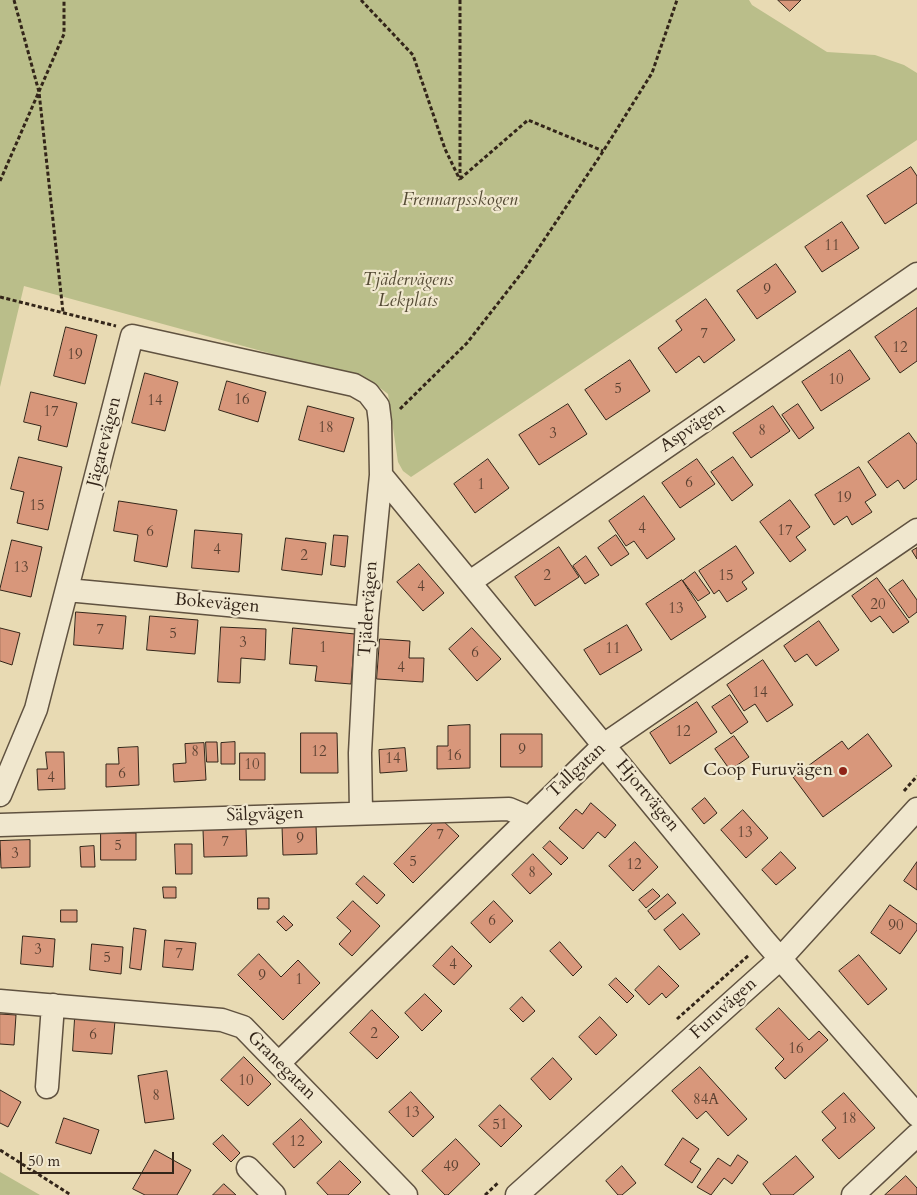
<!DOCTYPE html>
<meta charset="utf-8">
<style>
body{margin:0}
#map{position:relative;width:917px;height:1195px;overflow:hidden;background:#e8dab3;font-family:Cardo,serif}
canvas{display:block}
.scale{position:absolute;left:20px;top:1152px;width:154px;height:22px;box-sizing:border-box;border:2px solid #332519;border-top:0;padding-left:6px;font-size:15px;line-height:18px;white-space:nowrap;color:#332519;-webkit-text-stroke:4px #f0e7ce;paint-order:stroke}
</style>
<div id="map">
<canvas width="917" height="1195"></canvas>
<div class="scale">50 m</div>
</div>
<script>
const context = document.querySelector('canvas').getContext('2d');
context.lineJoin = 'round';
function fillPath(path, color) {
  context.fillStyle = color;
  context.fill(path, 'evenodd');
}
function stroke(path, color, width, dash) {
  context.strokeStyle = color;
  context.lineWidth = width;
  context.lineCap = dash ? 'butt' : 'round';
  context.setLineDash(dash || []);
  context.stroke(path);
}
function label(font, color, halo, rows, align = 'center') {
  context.font = font + ' Cardo,serif';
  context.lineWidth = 4.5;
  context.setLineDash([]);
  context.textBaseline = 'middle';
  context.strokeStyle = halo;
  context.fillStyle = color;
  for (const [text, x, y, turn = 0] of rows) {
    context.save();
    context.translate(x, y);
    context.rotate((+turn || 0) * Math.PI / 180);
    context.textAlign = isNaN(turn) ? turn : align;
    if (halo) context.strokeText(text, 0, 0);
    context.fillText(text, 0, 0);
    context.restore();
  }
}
fillPath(new Path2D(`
 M0,0H749L752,5L827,52L875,55L904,65L917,73V140L411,477L403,471L398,462L388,394L371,381L24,286L0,387Z
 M0,1172L40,1195H0Z`), '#babe8a');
const building = new Path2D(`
 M778,0H801L790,11Z
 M911,167L917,176V203L885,224L867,196Z
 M842,222L859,248L822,272L805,247Z
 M776,264L796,292L757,319L737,291Z
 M706,299L735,340L704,363L699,356L676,373L658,348L682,330L676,321Z
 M917,308V361L900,373L875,337Z
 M66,327L97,335L85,384L54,376Z
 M850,350L870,379L821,411L802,382Z
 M630,360L650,391L606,420L585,390Z
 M145,373L178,382L165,431L132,423Z
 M227,381L266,392L258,422L219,410Z
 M31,392L77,403L67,447L38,440L41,426L24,422Z
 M568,404L587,434L539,465L519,435Z
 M798,404L814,428L799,439L782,415Z
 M308,406L354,418L344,452L299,440Z
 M773,406L790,431L751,458L733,433Z
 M909,433L917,444V479L904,489L898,480L887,488L868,462Z
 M19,457L62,467L48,530L17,523L24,492L11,489Z
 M733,457L753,485L732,501L711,472Z
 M488,459L509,488L475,513L454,484Z
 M697,459L715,484L680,508L662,483Z
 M859,467L876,495L865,502L872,512L852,525L847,516L834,525L815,495Z
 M644,496L675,539L647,559L634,541L626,546L609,521Z
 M790,500L810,527L796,537L806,550L790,562L760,522Z
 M119,501L177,510L167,567L134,561L138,535L114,531Z
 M195,530L242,534L239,572L192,568Z
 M334,535L348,536L345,567L331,565Z
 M616,535L629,554L611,566L598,548Z
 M286,538L326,543L322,575L282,570Z
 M12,540L42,547L31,597L0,590Z
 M736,546L754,573L742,582L747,589L727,602L719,590L714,594L699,571Z
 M559,547L579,577L535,606L515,577Z
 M917,548V559L912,551Z
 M586,556L599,575L585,584L573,566Z
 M419,564L444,593L423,611L397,582Z
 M695,572L710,593L698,601L683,581Z
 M877,578L909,622L893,633L880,616L871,622L852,596Z
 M682,580L706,617L671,640L646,604Z
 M903,580L917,600V612L909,618L889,590Z
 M76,612L126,616L123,649L74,645Z
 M150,616L198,620L195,654L147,650Z
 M819,621L839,650L816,666L807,654L795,662L784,646Z
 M627,625L642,650L600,675L584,650Z
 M221,627L266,629L265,660L241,658L240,683L218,682Z
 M0,628L20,633L12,665L0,661Z
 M293,628L355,634L351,684L315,681L317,666L290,664Z
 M472,628L501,659L477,681L449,649Z
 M380,639L410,641L409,658H424L423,682L377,679Z
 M763,660L793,705L767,722L755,704L744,711L727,685Z
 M730,695L748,722L731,734L712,707Z
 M697,702L717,732L670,764L650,733Z
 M470,725V768L437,769V746H448V726Z
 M301,733H337L338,773H301Z
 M501,734H542V767H501Z
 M868,734L892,766L823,817L793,777L842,741L848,749Z
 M734,736L749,757L730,770L715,749Z
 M206,742H217L218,762H207Z
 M235,742V764H221V743Z
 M204,743L206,780L174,782L173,764L186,763L185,744Z
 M138,747L139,785L106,787V764H119L118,748Z
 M405,748L407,771L380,773L379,750Z
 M46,752H64L65,789L38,790L37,769H47Z
 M240,753H265V780H240Z
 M705,798L717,813L704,824L692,809Z
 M591,803L616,825L605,838L598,832L583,849L559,828L576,809L582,814Z
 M743,810L768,838L746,858L721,830Z
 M439,817L459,836L413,883L394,864Z
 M316,825L317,854L283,855L282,826Z
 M246,829L247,856L204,857L203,830Z
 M101,833H136V860H101Z
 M30,840V867L1,868L0,841Z
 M550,841L568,858L561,865L543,848Z
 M635,842L658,867L633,891L609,866Z
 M175,844H192V874H176Z
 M94,846L95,867H81L80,847Z
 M781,852L796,868L776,885L762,870Z
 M533,854L552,874L530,894L512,875Z
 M917,862V890L904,881Z
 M364,876L385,895L377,904L356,884Z
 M163,887H176V898H164Z
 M653,889L660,896L646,908L639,900Z
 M668,894L676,903L655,920L648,911Z
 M258,898H269V909H258Z
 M353,901L380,926L352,956L339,944L351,931L337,918Z
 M494,901L513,921L490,943L471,923Z
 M890,905L917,924V930L900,954L871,933Z
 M61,910H77V922H61Z
 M683,914L700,934L680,950L664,930Z
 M284,916L293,925L286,931L277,922Z
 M134,928L146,930L141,970L130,968Z
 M23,936L55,939L53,967L21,964Z
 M165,940L196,943L193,970L163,967Z
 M560,942L582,967L573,976L550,951Z
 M92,944L123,947L121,974L90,970Z
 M452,946L472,966L454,985L433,966Z
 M259,954L281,977L298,960L320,983L283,1020L238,975Z
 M859,955L887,989L868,1005L839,971Z
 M659,966L679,986L666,998L662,993L649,1005L635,990Z
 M616,978L634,996L627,1003L609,985Z
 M425,994L442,1011L422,1031L405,1013Z
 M522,997L535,1011L523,1022L510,1009Z
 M779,1008L809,1040L819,1031L828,1040L785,1079L775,1068L784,1059L756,1029Z
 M372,1010L399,1037L377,1059L350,1033Z
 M0,1014L16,1015L14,1045L0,1044Z
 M600,1017L617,1035L596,1055L579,1037Z
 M75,1018L115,1021L112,1054L73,1051Z
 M244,1057L271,1084L248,1106L221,1080Z
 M553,1058L572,1079L550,1100L531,1079Z
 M700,1067L747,1119L728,1136L706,1111L697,1119L672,1091Z
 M167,1071L174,1119L145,1123L138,1076Z
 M0,1090L21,1102L8,1127L0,1123Z
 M411,1092L434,1117L413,1137L389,1112Z
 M844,1093L875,1128L839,1159L822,1140L836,1128L822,1112Z
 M500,1105L522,1126L501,1147L479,1126Z
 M64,1118L99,1130L91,1154L56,1143Z
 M301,1119L322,1142L294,1168L273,1144Z
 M223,1135L240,1153L231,1162L213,1144Z
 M683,1138L699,1149L690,1162L701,1169L692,1183L665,1165Z
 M456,1139L480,1164L448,1195H445L422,1171Z
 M155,1150L191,1170L177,1195H145L133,1189Z
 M738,1155L748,1162L732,1184L724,1178L711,1195L697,1187L718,1158L730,1166Z
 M796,1156L814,1177L793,1195H771L763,1184Z
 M340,1161L361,1182L348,1195H328L317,1183Z
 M622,1166L636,1183L622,1195H618L606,1181Z
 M906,1176L917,1188V1195H885Z
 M224,1184L236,1195H213Z`);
fillPath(building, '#d8977b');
stroke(building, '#332519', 1);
const minor = new Path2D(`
 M381,475L764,940L917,1115
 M470,582L917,274
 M67,590L367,618
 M0,795L36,709L132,336L354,385L368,393L378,406L380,422L381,475L367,618L360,753L361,812
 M0,825L509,809L528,817
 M0,1001L222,1020L243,1027L406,1195
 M279,1063L605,744L917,530
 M47,1087L53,1005
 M248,1168L274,1195
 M517,1195L781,958L917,809
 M853,1195L917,1135`);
stroke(minor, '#605240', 25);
stroke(new Path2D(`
 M14,0L39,92L63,312
 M361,0L413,55L445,149L460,180
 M460,0V177
 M460,179L528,120L603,151
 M0,181L64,34V0
 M0,297L116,326
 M400,409L467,343L524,270L602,153L652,73L677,0
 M904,791L917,776
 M677,1019L749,955
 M0,1150L71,1195
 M485,1195L499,1182`), '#332519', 3, [4, 2.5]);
stroke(minor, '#f0e7ce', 22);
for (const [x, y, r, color] of [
 [843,771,5,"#8f2418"]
]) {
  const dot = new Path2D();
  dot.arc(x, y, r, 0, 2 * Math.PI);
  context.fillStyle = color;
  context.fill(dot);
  stroke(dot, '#f0e7ce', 2);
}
label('15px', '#5c4232', null, [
 ["11",832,247],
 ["9",767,291],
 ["7",704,335],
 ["12",900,349],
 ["19",75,356],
 ["10",836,381],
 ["5",618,390],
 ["16",242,401],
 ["14",155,402],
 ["17",51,413],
 ["18",326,429],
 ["8",762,432],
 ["3",553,435],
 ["6",689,484],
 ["1",481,486],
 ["19",844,499],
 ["15",37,507],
 ["4",642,530],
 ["17",785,532],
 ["6",150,533],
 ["4",217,551],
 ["2",304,557],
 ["13",21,569],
 ["2",547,577],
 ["15",726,577],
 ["4",421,588],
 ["20",878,606],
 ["13",676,610],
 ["7",100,631],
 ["5",173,635],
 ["3",243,644],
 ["1",323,649],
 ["11",613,650],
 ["6",475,654],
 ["4",401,669],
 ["14",760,694],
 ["12",683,733],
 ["9",522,751],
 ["8",195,753],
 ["12",319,753],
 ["16",454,757],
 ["14",393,760],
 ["10",252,766],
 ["6",122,775],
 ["4",51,779],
 ["13",745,834],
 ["7",440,836],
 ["9",300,840],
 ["7",225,843],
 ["5",118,847],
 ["3",15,855],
 ["5",413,863],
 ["12",634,866],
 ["8",532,874],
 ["6",492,922],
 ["90",896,927],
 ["3",38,951],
 ["7",179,955],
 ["5",107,959],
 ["4",453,966],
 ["9",262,977],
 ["1",299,981],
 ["2",374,1035],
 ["6",93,1036],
 ["16",796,1050],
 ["10",246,1082],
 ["8",156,1097],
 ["84A",706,1101],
 ["13",412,1114],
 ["18",849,1120],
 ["51",500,1126],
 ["12",297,1143],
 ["49",451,1168]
]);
label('italic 18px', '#554b35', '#f0e7ce', [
 ["Frennarpsskogen",460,201],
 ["Tjädervägens",408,281],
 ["Lekplats",408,302]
]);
label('18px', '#332519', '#f0e7ce', [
 ["Aspvägen",693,428,-34],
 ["Jägarevägen",105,442,-76],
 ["Bokevägen",217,604,5],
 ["Tjädervägen",369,609,-86],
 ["Tallgatan",577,771,-43],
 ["Hjortvägen",647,796,50],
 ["Sälgvägen",265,815,-2],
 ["Furuvägen",724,1009,-42],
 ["Granegatan",281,1066,45]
]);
label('18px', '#332519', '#f0e7ce', [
 ["Coop Furuvägen",833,771]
], 'right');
</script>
